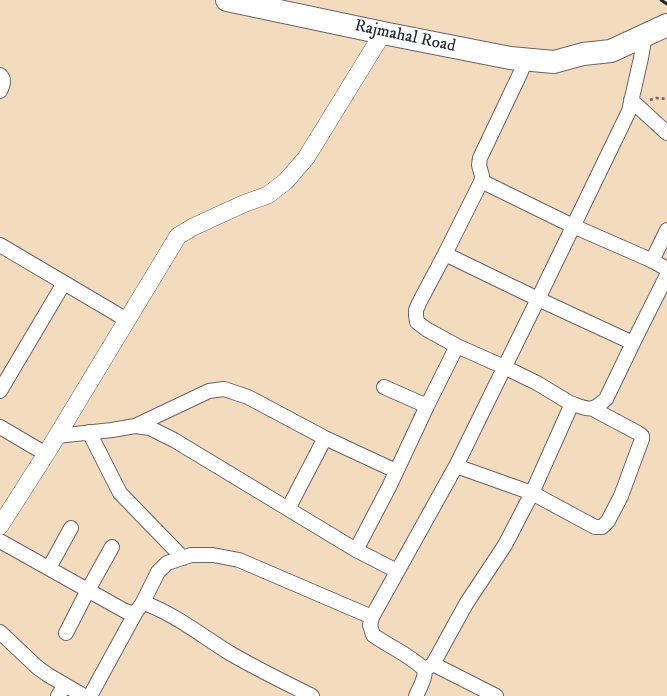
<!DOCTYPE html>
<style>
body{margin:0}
canvas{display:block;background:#f3dcbe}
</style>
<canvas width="667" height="696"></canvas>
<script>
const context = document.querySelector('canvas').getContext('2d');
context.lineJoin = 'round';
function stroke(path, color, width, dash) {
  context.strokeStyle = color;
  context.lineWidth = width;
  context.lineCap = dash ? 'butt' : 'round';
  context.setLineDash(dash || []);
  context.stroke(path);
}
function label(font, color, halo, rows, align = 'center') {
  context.font = font + ' "IM FELL DW Pica",serif';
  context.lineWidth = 3;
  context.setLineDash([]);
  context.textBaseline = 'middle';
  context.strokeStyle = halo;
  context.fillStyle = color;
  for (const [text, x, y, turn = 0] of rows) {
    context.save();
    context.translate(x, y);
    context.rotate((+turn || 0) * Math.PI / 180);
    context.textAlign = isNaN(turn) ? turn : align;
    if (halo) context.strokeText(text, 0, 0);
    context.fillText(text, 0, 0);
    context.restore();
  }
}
const minor = new Path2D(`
 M0,75C5,79 3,85 0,91
 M631,100L667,133
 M481,181L573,226L653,261L667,269
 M0,245L127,320
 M445,254L538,299L633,343
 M652,261L667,230
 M384,387L427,406
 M0,391L64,283
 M570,403C588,409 591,413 606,399L633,343L667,275
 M135,426L209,391L224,389L248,397L325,438L396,471
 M0,427L46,454
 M89,432L120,493L183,558
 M57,436L112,430L135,426L150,428L174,440L356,550L397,571
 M456,466L532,493L595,527H602L608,521L621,496L642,439V436L638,433L593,409
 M288,509L325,438
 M0,541L125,611L132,613L136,612L142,604H147C177,616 201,635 228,652C255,668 284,682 312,696
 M356,550L389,487L427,406L457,346
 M49,568L71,528
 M142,604L158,572L167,563L191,555H213L239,560L372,617
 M0,632L37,667L48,675L84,696
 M66,633L88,590L112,547
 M433,664L496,696
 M425,670L433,664L466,604L505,545L532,493L570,408V403L537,383L504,367L457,346L426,329L417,322L416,316V310L419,303L445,254L482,180V176L479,165L480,158L519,76L526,60
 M58,696L65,685
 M90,696L136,612
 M416,696C420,687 425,680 425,670C410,655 390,647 373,635L370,625L372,617L456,466L538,299L629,111L641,58L645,34`);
const tertiary = new Path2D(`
 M0,526L46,454L178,236L193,227L243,204L268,195L286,181L306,158L383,33`);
const primary = new Path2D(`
 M227,0L383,33L510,58L554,62L583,54L611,51L667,25`);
stroke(minor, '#6b6369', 16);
stroke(tertiary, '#6b6369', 18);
stroke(primary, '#6b6369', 24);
stroke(new Path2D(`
 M650,100L656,98L667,99`), '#6b6369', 2.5, [3, 3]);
stroke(minor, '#fff', 14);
stroke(tertiary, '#fff', 17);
stroke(primary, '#fff', 22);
stroke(new Path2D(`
 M661,0L667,4`), '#22223b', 3);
label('17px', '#22223b', '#fff', [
 ["Rajmahal Road",405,37,12]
]);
</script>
